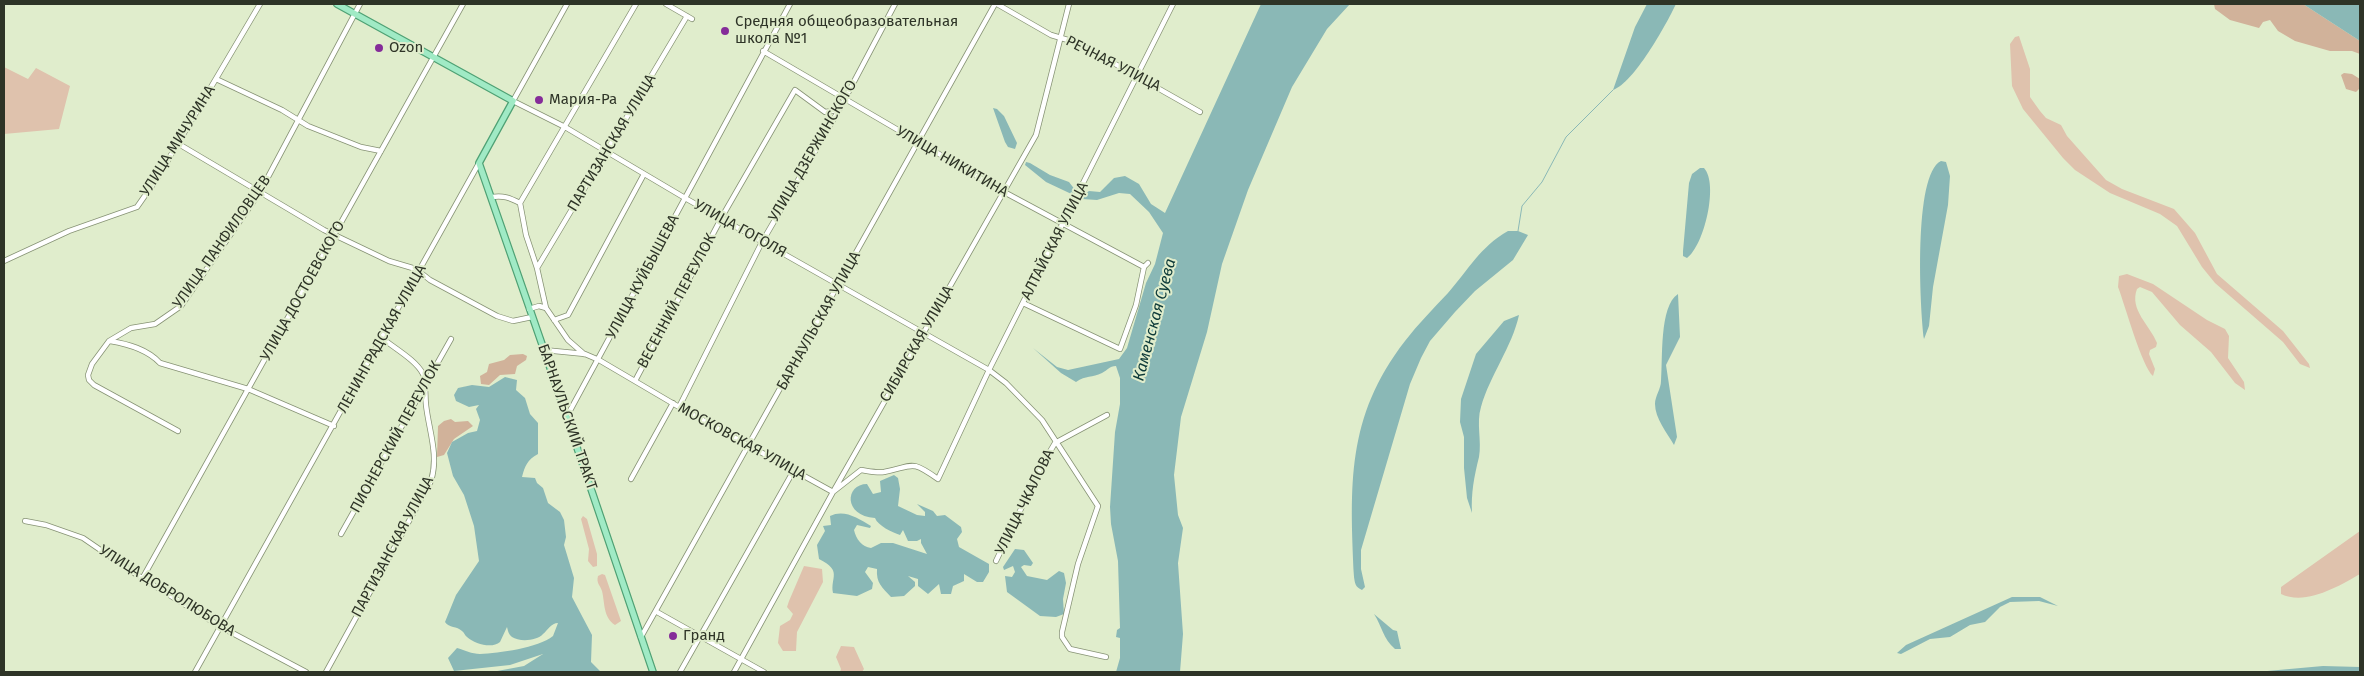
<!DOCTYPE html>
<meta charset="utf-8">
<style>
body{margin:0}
#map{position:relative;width:2364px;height:676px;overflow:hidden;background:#e0edcc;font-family:"Fira Sans",sans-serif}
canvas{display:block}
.frame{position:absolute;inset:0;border:5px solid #2e3427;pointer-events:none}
</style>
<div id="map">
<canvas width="2364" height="676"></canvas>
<div class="frame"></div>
</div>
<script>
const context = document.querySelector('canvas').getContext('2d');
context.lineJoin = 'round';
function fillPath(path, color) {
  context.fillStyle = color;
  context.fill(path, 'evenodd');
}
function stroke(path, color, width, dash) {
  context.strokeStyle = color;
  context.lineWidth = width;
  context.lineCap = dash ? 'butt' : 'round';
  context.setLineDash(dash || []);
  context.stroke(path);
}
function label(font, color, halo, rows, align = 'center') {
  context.font = font + ' "Fira Sans",sans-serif';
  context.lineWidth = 4;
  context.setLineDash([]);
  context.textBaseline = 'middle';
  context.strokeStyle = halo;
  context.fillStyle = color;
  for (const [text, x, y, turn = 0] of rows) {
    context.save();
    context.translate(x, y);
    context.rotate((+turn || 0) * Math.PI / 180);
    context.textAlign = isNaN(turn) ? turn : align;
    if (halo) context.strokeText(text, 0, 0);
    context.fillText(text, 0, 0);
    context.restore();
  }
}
fillPath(new Path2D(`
 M2019,36L2030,69V97L2040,111L2046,118L2061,125L2067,136L2106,180L2122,189L2174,209L2195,233L2217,274L2283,331L2309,364L2310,368L2300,364L2283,342L2215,283L2202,267L2177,226L2160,214L2110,193L2075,170L2063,158L2023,109L2012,86L2010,44L2015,37Z
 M4,67L28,79L36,68L70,86L59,129L4,134Z
 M2127,274L2153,284L2207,320L2225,329L2229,336L2228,358L2244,382L2245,390L2235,383L2211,352L2180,325L2152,292L2140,287L2137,289C2129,310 2150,325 2157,343L2156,347L2150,350L2149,354L2155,369L2153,376C2142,367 2125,305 2118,287L2119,276Z
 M583,516L587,519L597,554V566L593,567L588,561L589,549L581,519Z
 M2360,531V574C2339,586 2306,606 2281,594V587Z
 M804,566L822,569L823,582L797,632L796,651H783L778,643L780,626L790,620L793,614L787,607L789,601Z
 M602,574L605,575L621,621L615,625C603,617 605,603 602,591C600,585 596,583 598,576Z
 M841,646L854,647L864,669L862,672H840L841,669L836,657Z`), '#dfc2ad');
fillPath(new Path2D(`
 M2214,4H2303L2360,41V54L2352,51H2330L2295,41L2278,31L2270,20L2263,22L2259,28L2230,20L2215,9Z
 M2344,73L2352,74L2360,79V88L2356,92L2346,89L2341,75Z
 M523,354L527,356L526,360L517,366L515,374L500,375L489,385L481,384L480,376L487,372L489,364L504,360L510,355Z
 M451,419L455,422L468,421L473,426L454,439L444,455L437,457L438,426L444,421Z`), '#d1b29a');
fillPath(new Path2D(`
 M1261,4H1350L1327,29L1292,87L1248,190L1222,264L1207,332L1181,417L1174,475L1178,515L1183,528L1178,563L1183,634L1180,672H1116L1120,658V638L1116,637L1117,630L1120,628L1118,561L1111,524L1110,507L1115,432L1120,404V378L1116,366C1109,366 1108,370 1102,373C1092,378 1086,375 1076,382L1061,373L1033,348L1057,367L1068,370L1119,359L1127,348L1146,283L1155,264L1163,233L1149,212L1130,194L1119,193L1097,200L1082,199L1046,182L1025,165L1026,162L1030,163L1050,175L1069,182L1079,195L1082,196L1089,191L1100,192L1114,178L1125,176L1139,184L1151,204L1165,213Z
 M1647,4H1676C1666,25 1634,83 1613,90L1635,27Z
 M2303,4H2360V41Z
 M993,108L997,109L1004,116L1017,143L1015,149L1008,147L1005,142Z
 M1941,161L1946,162L1950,176L1948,205L1933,287L1929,326L1924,339C1920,309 1913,174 1941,161Z
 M1700,168H1704C1719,184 1704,246 1687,258L1683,256V251L1689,183L1692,174Z
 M1508,231H1518L1528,235L1513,260L1475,291L1455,312L1430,341L1421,358L1410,384L1361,550V569L1365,587L1362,590C1355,587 1355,583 1354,577C1350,486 1346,417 1405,341C1418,324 1433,309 1448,293C1469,269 1480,247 1508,231Z
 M1678,294L1680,337L1666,365L1677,437L1674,445C1667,433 1655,418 1655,404C1655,396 1661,389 1661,381C1663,360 1659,306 1678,294Z
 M1519,315C1512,347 1490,375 1481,407C1476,423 1482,441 1479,457C1474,477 1471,493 1472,513L1467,498L1464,468V437L1460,422L1461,399L1476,354L1504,321Z
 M505,377L517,380L516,390L525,398L530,414L538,423V454C527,460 525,466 522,477L535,478L537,483L543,488L548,503L560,512L564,520L566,537L564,545L574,578L572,597L592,635L591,662L601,672H492L524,666L543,654L510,665L454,671L448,658L457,648C464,650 472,654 480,654C499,653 538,648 553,636L558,623C551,623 548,630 543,634C537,641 519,642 512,637C508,634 508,630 507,627L500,642C492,649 475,644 467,637C465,636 464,632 462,631C457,626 449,628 445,622L456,595L479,561L474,526L464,495L453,476L447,453L452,442L468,433L477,431L480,420L476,409L479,405L469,407L456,401L454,395L458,388L472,385L489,387Z
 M894,475L898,478L900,489L898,506L917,515L925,516V512L917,504L933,511L937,516L945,515L961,527L962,532L957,539L959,547L989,564V572L983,582H977L964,574V581L953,586L951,594H941L939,584L928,594L918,586V579L908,576L915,582V586L904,596L891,597C882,587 876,583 877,569L868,567L865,572L873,583L872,589L857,596L833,593C830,577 843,571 819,559L817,545L825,531L823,526L831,525L830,516C844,509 858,518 871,526L870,528L857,525L854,530C856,539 862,547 871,548L881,543H893L927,554L921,543V539L917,541H908L903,530L900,535C892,532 878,526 875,518C843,516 845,484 867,484L873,494L881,492L880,481Z
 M1015,549L1024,550L1033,563L1031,566L1024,565L1021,567L1027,576L1047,580L1059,571L1064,573L1066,583L1063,599L1064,614L1056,617L1040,616L1007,592L1005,576L1012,577L1015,572L1013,566L1004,570L1003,567Z
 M2012,597H2040L2058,606L2039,601L2010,602L2000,607L1985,622L1970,625L1950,637L1930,639L1901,654L1897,653L1906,645Z
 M1374,614L1393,630L1397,631L1401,649H1395C1383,639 1382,626 1374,614Z
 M2323,666L2360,667V672H2256Z`), '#8ab8b6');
stroke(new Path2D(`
 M1518,231L1522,206L1542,182L1566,137L1613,90`), '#8ab8b6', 1);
const minor = new Path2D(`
 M567,4L513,101L565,127L685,198L989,370L1006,383L1042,420L1098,506L1078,564L1062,632V637L1070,649L1106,657
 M666,4L692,19
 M997,4L1051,35L1078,43L1200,112
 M763,51L1004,192L1144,267
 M216,79L282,110L308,126L361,147L381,151
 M177,143L324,230L389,261L416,269L430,280L497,316L513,321L532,317
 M492,197C503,195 510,198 520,203L636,4
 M520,203L526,235L537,268L546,308L568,340L584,354
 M4,261L69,231L137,207L158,177L260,4
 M537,268L687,16
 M1023,303L1120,349L1136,305L1144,267L1148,263
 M529,309L539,306L546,308
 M554,320L568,315L644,174
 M110,341C128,344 147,349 160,363L248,389L334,426
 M544,350L585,354L599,360L679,407L833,492L861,470C868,471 877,473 884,472C914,466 910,459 938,479L989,370L1173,4
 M635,381L723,215L795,90L825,112L839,110
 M679,407L762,242L839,110L895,4
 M566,418L790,4
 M178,431L94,385L89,380L88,375L92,364L109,341L131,328L155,324L181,306L260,192L360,4
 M631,479L673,403
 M25,521L46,525L83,538L137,575L221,627L306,672
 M341,534L451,339
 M996,561L1042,465L1055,443L1107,415
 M142,579L463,4
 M657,612L764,672
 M641,637L995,4
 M195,672L479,163
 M326,672L431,481C439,455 429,431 426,405C425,396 426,383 423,374C416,360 394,348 382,338
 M680,672L794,470
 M734,672L833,492L1036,135L1069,4`);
const major = new Path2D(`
 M337,4L513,101L479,163L544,350L653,672`);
stroke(minor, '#869274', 6);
stroke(major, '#4fa174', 8);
stroke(minor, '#fff', 4.5);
stroke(major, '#a0eac5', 5.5);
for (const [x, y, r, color] of [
 [725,31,5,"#852c99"],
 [379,48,5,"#852c99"],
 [539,100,5,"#852c99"],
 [673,636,5,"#852c99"]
]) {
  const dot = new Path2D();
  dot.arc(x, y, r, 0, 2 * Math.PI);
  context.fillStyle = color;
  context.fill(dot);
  stroke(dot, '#e0edcc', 2);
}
label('15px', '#2e3427', '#e0edcc', [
 ["Средняя общеобразовательная",735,22],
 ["школа №1",735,39],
 ["Ozon",389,48],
 ["Мария-Ра",549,100],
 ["Гранд",683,636]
], 'left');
label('15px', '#2e3427', '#e0edcc', [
 ["РЕЧНАЯ УЛИЦА",1113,64,27],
 ["УЛИЦА МИЧУРИНА",178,141,-58],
 ["ПАРТИЗАНСКАЯ УЛИЦА",612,143,-59],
 ["УЛИЦА ДЗЕРЖИНСКОГО",813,151,-60],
 ["УЛИЦА НИКИТИНА",952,162,30],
 ["УЛИЦА ГОГОЛЯ",740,229,29],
 ["АЛТАЙСКАЯ УЛИЦА",1055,241,-63],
 ["УЛИЦА ПАНФИЛОВЦЕВ",222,242,-55],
 ["УЛИЦА КУЙБЫШЕВА",643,277,-62],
 ["УЛИЦА ДОСТОЕВСКОГО",303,291,-61],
 ["ВЕСЕННИЙ ПЕРЕУЛОК",677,301,-62],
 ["БАРНАУЛЬСКАЯ УЛИЦА",819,321,-61],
 ["ЛЕНИНГРАДСКАЯ УЛИЦА",382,339,-61],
 ["СИБИРСКАЯ УЛИЦА",917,344,-60],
 ["БАРНАУЛЬСКИЙ ТРАКТ",567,417,71],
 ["ПИОНЕРСКИЙ ПЕРЕУЛОК",396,437,-61],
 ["МОСКОВСКАЯ УЛИЦА",742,442,29],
 ["УЛИЦА ЧКАЛОВА",1025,502,-64],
 ["ПАРТИЗАНСКАЯ УЛИЦА",393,547,-62],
 ["УЛИЦА ДОБРОЛЮБОВА",167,591,32]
]);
label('italic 16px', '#0d3a39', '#e0edcc', [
 ["Каменская Суева",1155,320,-75]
]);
</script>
